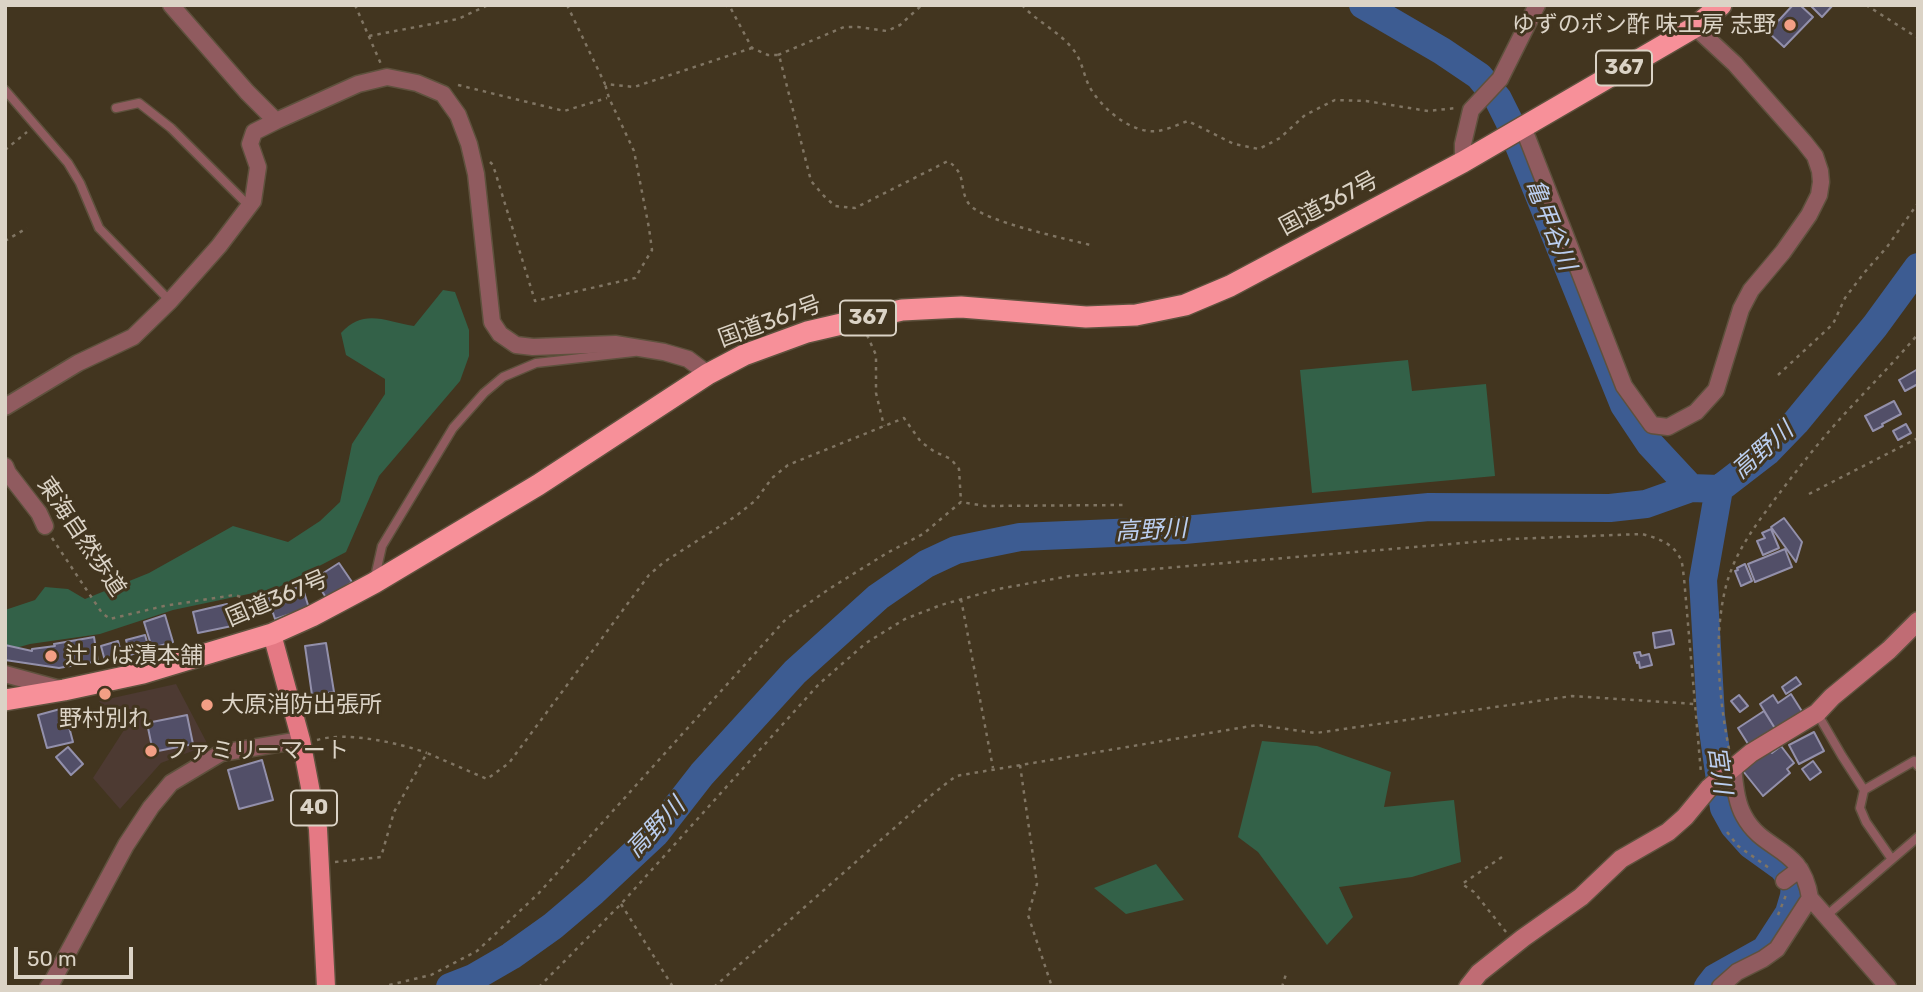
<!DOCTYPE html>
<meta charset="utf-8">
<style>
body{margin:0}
#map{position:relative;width:1923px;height:992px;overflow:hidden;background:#42351f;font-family:Rubik,sans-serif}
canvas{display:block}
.frame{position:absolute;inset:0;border:7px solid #dbd3c6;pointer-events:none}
.scale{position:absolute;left:14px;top:947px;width:119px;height:32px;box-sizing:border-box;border:4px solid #dbd3c6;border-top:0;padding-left:9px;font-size:21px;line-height:24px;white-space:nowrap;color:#dbd3c6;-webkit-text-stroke:5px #42351f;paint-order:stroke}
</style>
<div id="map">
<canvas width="1923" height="992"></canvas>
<div class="frame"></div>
<div class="scale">50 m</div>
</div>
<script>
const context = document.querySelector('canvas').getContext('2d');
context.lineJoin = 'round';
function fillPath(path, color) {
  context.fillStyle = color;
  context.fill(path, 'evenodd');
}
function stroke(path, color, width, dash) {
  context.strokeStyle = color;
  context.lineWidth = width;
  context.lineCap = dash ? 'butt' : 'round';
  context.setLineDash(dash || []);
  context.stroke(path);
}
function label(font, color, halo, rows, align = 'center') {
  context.font = font + ' Rubik,"Noto Sans JP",sans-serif';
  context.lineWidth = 6;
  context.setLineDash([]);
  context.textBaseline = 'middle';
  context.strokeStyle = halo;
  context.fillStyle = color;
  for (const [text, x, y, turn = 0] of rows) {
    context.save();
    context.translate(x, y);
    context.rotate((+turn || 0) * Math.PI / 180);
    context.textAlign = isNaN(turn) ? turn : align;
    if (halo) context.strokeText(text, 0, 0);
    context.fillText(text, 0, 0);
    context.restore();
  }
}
fillPath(new Path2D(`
 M176,684L208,745L161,763L120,809L93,778L124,730L99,701Z`), '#4d3a32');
fillPath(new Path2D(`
 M443,290L455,292L469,330V356L460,381L379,476L346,552L277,588L173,610L100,634L30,644L5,651V610L35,600L45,587L68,589L85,599L149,573L233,526L288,542L320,521L340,502L352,444L385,394V379L346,355L341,333C363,308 385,321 414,326Z
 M1408,360L1412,391L1486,384L1495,476L1312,493L1300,370Z
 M1262,741L1317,746L1391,772L1384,807L1454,800L1461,862L1412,877L1339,887L1353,917L1327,945L1258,852L1238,837Z
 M1156,864L1184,900L1126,914L1094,888Z`), '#336148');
stroke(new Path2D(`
 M1363,5L1442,51L1479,76L1498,99L1509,121L1624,405L1650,444L1691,488
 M450,987L473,978L511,956L553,926L593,892L656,833L702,774L795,672L878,597L926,564L956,550L1020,537L1184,530L1429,507L1610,508L1646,504L1691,488L1719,489L1767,452L1796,422L1875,326L1918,267
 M1708,987L1715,978L1765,950L1789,913L1794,896L1795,884L1783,868L1751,845L1734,826L1724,808L1711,716L1703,580L1719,489`), '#3d5c92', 28);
const building = new Path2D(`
 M1793,5H1800L1813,17L1784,47L1768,32Z
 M1810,5H1833L1822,17Z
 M1918,369V384L1905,391L1899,380Z
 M1894,401L1901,414L1882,424L1883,426L1873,431L1865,416Z
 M1906,424L1911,433L1898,440L1893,431Z
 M1784,518L1802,542L1796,562L1771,527Z
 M1771,529L1779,548L1763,555L1757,541L1765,538L1762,533Z
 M1785,549L1792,567L1755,582L1748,564Z
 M339,563L352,582L327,599L314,579Z
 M1745,564L1752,581L1741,586L1735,571L1738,570L1737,568Z
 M302,586L309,608L275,619L268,598Z
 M227,604L232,626L198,633L193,612Z
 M165,615L173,642L152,648L144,622Z
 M1671,630L1674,644L1655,648L1653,633Z
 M145,635L149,649L130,655L126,640Z
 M94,637L98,661L59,668L5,660V645L32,651V649L55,646L54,644Z
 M118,641L122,656L105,661L101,646Z
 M326,643L334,692L312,695L305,646Z
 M1640,652L1641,656L1649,654L1652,665L1640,668L1639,662L1637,663L1634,653Z
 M1796,677L1801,684L1786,694L1782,687Z
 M1791,694L1803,713L1776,730L1760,704L1773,695L1778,703Z
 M1739,695L1748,706L1740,712L1731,701Z
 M64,708L73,742L47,748L38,715Z
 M1764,711L1776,730L1750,747L1738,728Z
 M187,715L193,744L153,752L147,723Z
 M1814,732L1824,751L1799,764L1789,745Z
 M1781,746L1794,763L1787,769L1790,773L1763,796L1743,771L1769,750L1772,753Z
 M68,747L83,764L71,775L56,757Z
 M262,760L273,800L239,809L228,770Z
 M1813,761L1821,772L1810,780L1802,769Z`);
fillPath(building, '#524f68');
stroke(building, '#9390ab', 2);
const lane = new Path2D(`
 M5,90L68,163L80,183L99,228L170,301
 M116,108L139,103L171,128L249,206
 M375,577L382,546L453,428L484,393L503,377L536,363L634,352
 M1817,713L1842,756L1864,790L1860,808L1866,822L1891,858
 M1864,790L1914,761L1918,766
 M1826,916L1918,837`);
const street = new Path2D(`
 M171,5L247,92L276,121L358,84L387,77L417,83L443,94L458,115L469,144L476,174L492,322L500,334L516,345L533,347L615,344L664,352L688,359L708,374
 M1523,127L1624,386L1652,425L1668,427L1696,412L1716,390L1741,309L1751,290L1783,252L1809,215L1819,195L1821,182L1820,171L1815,156L1804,142L1735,64L1695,27
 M1463,162V144L1471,110L1500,79L1537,5
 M5,407L78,363L133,337L170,301L219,246L253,201L258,167L250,144L254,132L276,121
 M5,466L8,473L39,513L45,526
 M5,674L60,689
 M1733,768C1735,784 1736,802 1744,816C1764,853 1802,845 1810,898L1888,987
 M1784,881L1800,869
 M48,987L51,984L126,845L151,807L171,783L221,753L301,740
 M1720,987L1737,972L1763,959L1777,949L1810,898`);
const secondary = new Path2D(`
 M1468,987L1479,973L1523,938L1581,897L1621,859L1668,832L1685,817L1709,788L1751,753L1817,713L1832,697L1889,650L1918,621`);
const primary = new Path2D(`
 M272,634L301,740L318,829L326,987`);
const highway = new Path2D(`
 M5,700L64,690L143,673L272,634L312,616L374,583L538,485L708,374L744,355L807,332L902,310L961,307L1086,317L1136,315L1185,305L1230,286L1463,162L1695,27L1721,5`);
stroke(lane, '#5e513d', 11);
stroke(street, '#5e513d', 19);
stroke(secondary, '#5e513d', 21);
stroke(primary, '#5e513d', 21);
stroke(highway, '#5e513d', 24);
stroke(new Path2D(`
 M355,5L381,64
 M550,5H556
 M567,5L605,84L634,87L752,48
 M724,5L730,7L752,48L768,55H779L811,181L824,196L835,206L855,208L948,161C968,175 958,188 969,204C983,222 1069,239 1094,246
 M1022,5C1036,21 1058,31 1071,47C1082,59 1083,73 1089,86C1101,108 1131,134 1157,131C1167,130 1179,124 1188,121L1234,144L1259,149L1280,138L1305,115L1335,100L1366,101L1428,111L1456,108
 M1866,5L1918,38
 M369,36L458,19L488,5
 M778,55L844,27H858L887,31L900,25L922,5
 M458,85L564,111L607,98
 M5,150L27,132
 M490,162L493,165L535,301L635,278L652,250L649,228L634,151L609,98L605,84
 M5,241L27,228
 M867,335L876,355V393L884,426
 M1778,375L1833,324L1845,298L1864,273L1887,247L1918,203
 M1809,494L1918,438
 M52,538L102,613L110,619L164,606L234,595C249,598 252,606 257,619
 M961,599L993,768
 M317,740C347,731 399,743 427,753
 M1729,749C1719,699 1713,636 1726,586C1735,552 1755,526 1775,499C1800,466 1825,434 1853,405C1875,381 1897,359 1918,334
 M1020,765L1037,884L1028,915L1052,987
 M1727,832L1738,846L1772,870
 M1502,857L1462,884L1474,892L1506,932
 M335,862L381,857L394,812L427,753L487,779L509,763L649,575L664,562L736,516L756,500L772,478L788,465L904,418L921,442L935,452L951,459L959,469L961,502
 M621,904L673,987
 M1778,915L1786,895
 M381,987L431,975L477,951L538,894L786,619L829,589L887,553L923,534L961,502L985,506L1123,505
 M539,987L621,904L819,684L866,643L905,619L941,605L998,589L1070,576L1510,539L1642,534C1657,538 1674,543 1681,560C1683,565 1683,572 1684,578L1701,773
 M714,987L934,793L956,776L1257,725L1316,733L1572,696L1695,704
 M1282,987L1286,974`), '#807563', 2.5, [3.5, 5]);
stroke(lane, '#905b5f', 8);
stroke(street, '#905b5f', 16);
stroke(secondary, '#c06c74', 18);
stroke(primary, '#e57984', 18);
stroke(highway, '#f79099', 21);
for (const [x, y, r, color] of [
 [1790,25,7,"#f39f85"],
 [51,656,7,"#f39f85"],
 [105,694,7,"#f39f85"],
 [207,705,7,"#f39f85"],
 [151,751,7,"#f39f85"]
]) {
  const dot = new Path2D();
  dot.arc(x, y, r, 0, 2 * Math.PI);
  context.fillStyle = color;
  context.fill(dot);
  stroke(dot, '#42351f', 2.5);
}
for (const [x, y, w] of [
 [1624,68,56],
 [868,318,56],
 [314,808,46]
]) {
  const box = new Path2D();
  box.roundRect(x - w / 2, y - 17.5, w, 35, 5);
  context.fillStyle = '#42351f';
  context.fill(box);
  stroke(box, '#dbd3c6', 2);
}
label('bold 21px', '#dbd3c6', null, [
 ["367",1624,68],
 ["367",868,318],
 ["40",314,808]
]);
label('23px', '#dbd3c6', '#42351f', [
 ["ゆずのポン酢 味工房 志野",1776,25,"right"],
 ["辻しば漬本舗",65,656],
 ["大原消防出張所",221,705],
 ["野村別れ",105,719,"center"],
 ["ファミリーマート",165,751]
], 'left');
label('23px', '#dbd3c6', '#42351f', [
 ["国道367号",1329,204,-28],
 ["国道367号",770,322,-20],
 ["東海自然歩道",81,537,56],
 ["国道367号",277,599,-23]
]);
label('italic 24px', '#bbceef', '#42351f', [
 ["亀甲谷川",1550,225,68],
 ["高野川",1763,451,-41],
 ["高野川",1151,531,-3],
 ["宮川",1719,770,82],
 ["高野川",656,828,-46]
]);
</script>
